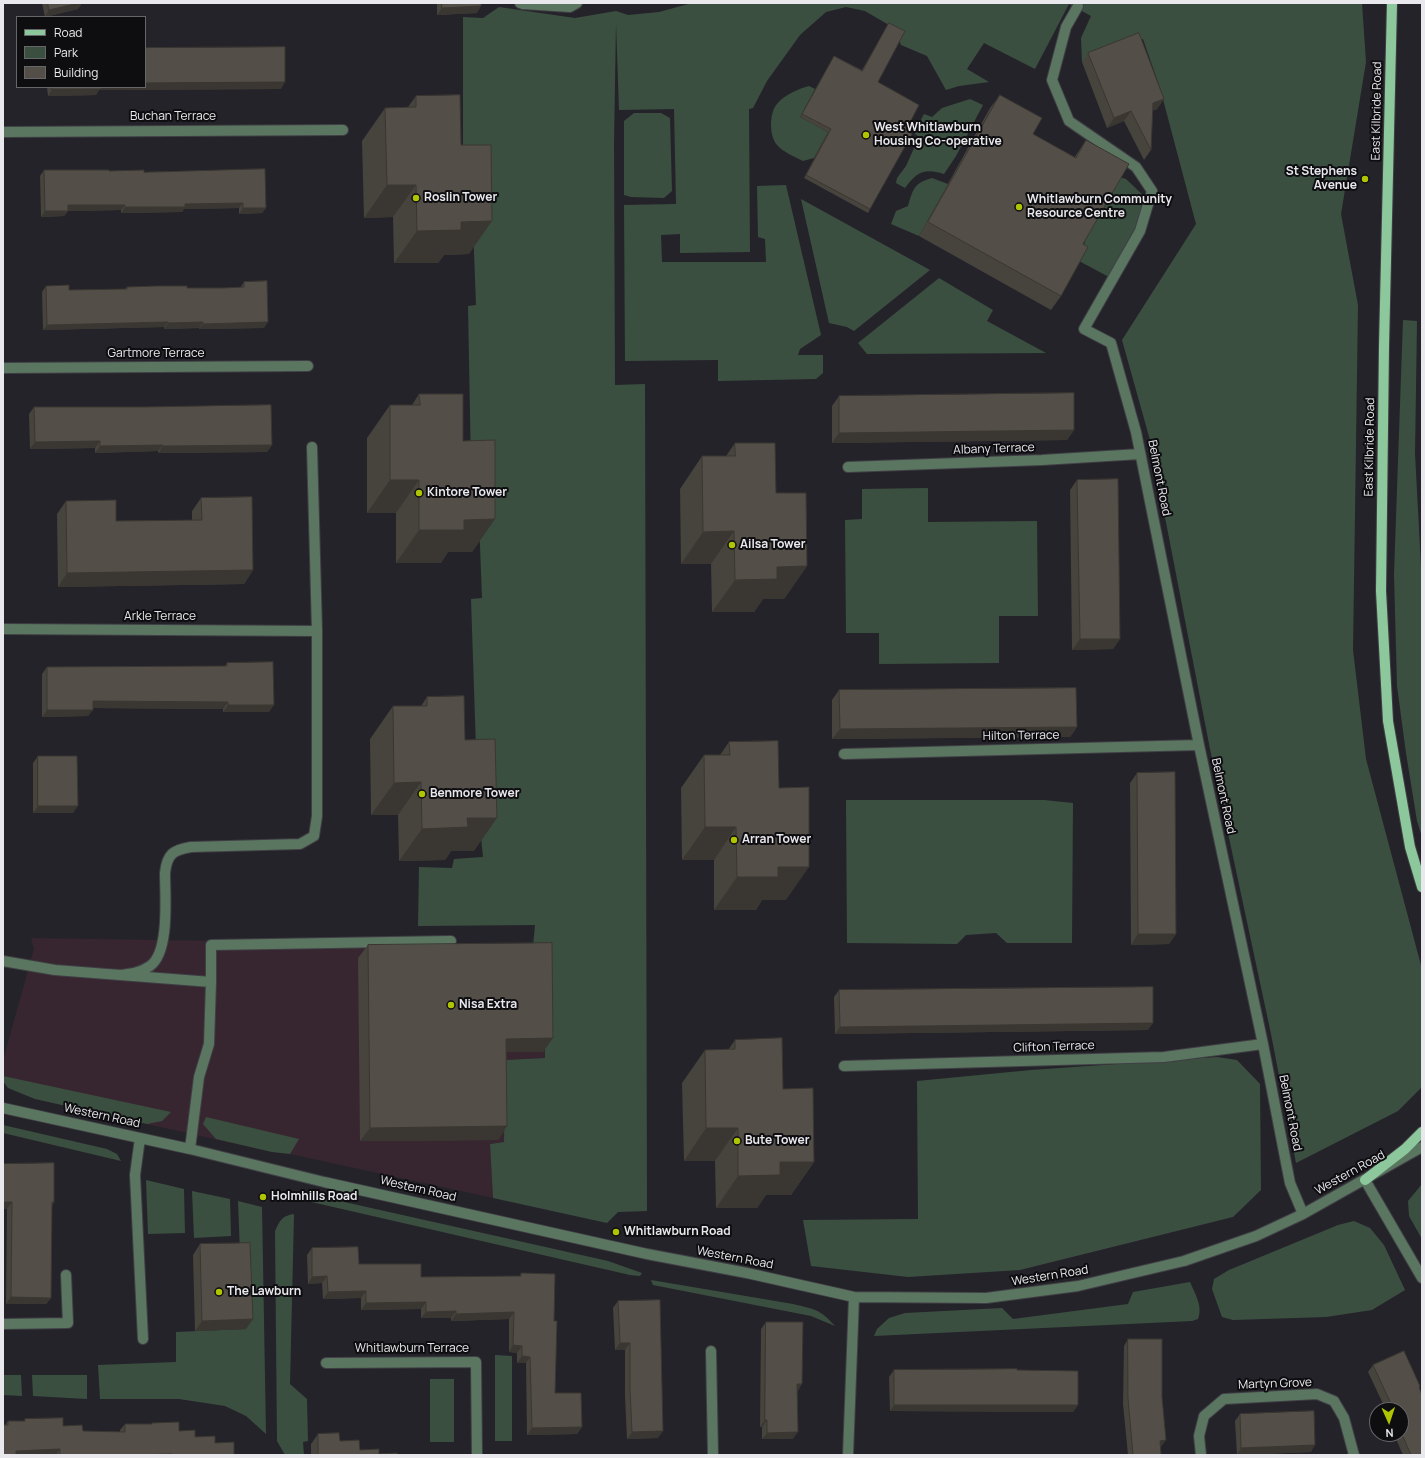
<!DOCTYPE html>
<style>
body{margin:0}
#map{position:relative;width:1425px;height:1458px;overflow:hidden;background:#25232a;font-family:Manrope,sans-serif}
canvas{display:block}
.frame{position:absolute;inset:0;border:4px solid #e9e8ed;pointer-events:none}
.legend{position:absolute;left:16px;top:16px;width:130px;height:72px;box-sizing:border-box;background:#0e0d10;border:1px solid #666568;margin:0;padding:5px 7px;list-style:none;font-size:12px;color:#e9e8ed}
.legend li{display:flex;align-items:center;gap:8px;height:20px}
.legend b{width:20px;border:1px solid #666568}
.north{position:absolute;left:1369px;top:1402px;width:40px;height:40px;box-sizing:border-box;background:#0e0d10;border:1px solid #666568;border-radius:50%;rotate:177deg;font-size:11px;font-weight:700;line-height:16px;text-align:center;color:#e9e8ed}
.north::after{content:'';display:block;margin:auto;width:14px;height:18px;background:#b0c502;clip-path:polygon(50% 0,100% 100%,50% 72%,0 100%)}
</style>
<div id="map">
<canvas width="1425" height="1458"></canvas>
<div class="frame"></div>
<ul class="legend">
<li><b style="height:5px;background:#8cc89b"></b>Road</li>
<li><b style="height:11px;background:#3b4f41"></b>Park</li>
<li><b style="height:11px;background:#534e47"></b>Building</li>
</ul>
<div class="north">N</div>
</div>
<script>
const context = document.querySelector('canvas').getContext('2d');
context.lineJoin = 'round';
function fillPath(path, color) {
  context.fillStyle = color;
  context.fill(path, 'evenodd');
}
function stroke(path, color, width, dash) {
  context.strokeStyle = color;
  context.lineWidth = width;
  context.lineCap = dash ? 'butt' : 'round';
  context.setLineDash(dash || []);
  context.stroke(path);
}
function label(font, color, halo, rows, align = 'center') {
  context.font = font + ' Manrope,sans-serif';
  context.lineWidth = 4;
  context.setLineDash([]);
  context.textBaseline = 'middle';
  context.strokeStyle = halo;
  context.fillStyle = color;
  for (const [text, x, y, turn = 0] of rows) {
    context.save();
    context.translate(x, y);
    context.rotate((+turn || 0) * Math.PI / 180);
    context.textAlign = isNaN(turn) ? turn : align;
    if (halo) context.strokeText(text, 0, 0);
    context.fillText(text, 0, 0);
    context.restore();
  }
}
fillPath(new Path2D(`
 M31,938L544,946L545,1058L505,1060L504,1142L490,1144L493,1198L290,1154L272,1152L35,1099L8,1088L3,1081V1060L34,949Z`), '#37262f');
fillPath(new Path2D(`
 M692,3H1362L1366,62L1341,214L1358,305L1353,650L1366,759L1422,969V1087L1398,1111L1296,1163L1271,1034L1210,749L1150,440L1122,340L1196,224L1160,88L1143,39L1082,62L1081,38L1091,16L1069,4L1035,69L984,43L967,69L989,82L959,86L946,90L927,56L901,45L894,28L865,11L846,7L826,12L800,35L767,81L753,108L749,109L750,252L680,253V234L661,235L662,262H766L765,239L758,237L757,186L786,185L821,335L800,349L798,355H823V373L816,379L718,381V360L625,361L624,205L676,204L674,109L619,110L616,23L614,143L615,385L645,384L647,1211L618,1212L607,1223L493,1198L490,1144L504,1142L505,1060L545,1058L544,946H533L535,925L418,926L419,867L452,868L454,859L483,857L478,808L471,599L482,598L477,467L471,466L468,306L476,305L471,172L463,171V17L483,18L499,7L575,18L616,11L628,15L659,12Z
 M809,86L815,89L800,117L828,132L814,158L803,161C795,157 783,152 777,145C769,136 769,113 777,104C784,95 798,89 809,86Z
 M970,99L983,105L956,156L944,174C924,168 917,172 905,188L896,183L897,178L906,166L919,137L914,133L924,114L932,117L942,108Z
 M634,113H661L670,118L672,191L664,198L631,197L624,195V121Z
 M1119,177L1126,179L1145,197L1138,230L1109,277L1079,261L1087,235Z
 M932,178L948,184L919,236L891,224L896,211L908,206C913,189 914,183 932,178Z
 M801,199L930,270L854,331L847,327L829,323Z
 M939,278L993,310L987,321L1046,353L867,354L858,343Z
 M1403,320L1417,321L1415,454L1422,585V837L1417,821L1406,753L1397,686L1394,574Z
 M928,488V522L1037,521L1038,616H999V663L879,664V633H846L845,520L862,519V489Z
 M846,800H1044L1073,803L1072,943H1007L996,933L966,935L957,944L847,943Z
 M1217,1057L1237,1060L1260,1084L1261,1190L1233,1217L1020,1270L908,1277L811,1266L803,1220L918,1219L917,1081L1031,1070Z
 M3,1076L171,1112L162,1121L147,1124L35,1099L8,1088L3,1081Z
 M206,1117L299,1139L290,1154L272,1152L216,1139L203,1124Z
 M3,1125L107,1149L117,1154L121,1161L3,1133Z
 M146,1180L184,1189L185,1233L148,1234Z
 M1422,1184V1239L1409,1216L1408,1201Z
 M192,1191L230,1199L231,1236L194,1238Z
 M302,1194L313,1195L608,1261L642,1273L640,1276L630,1275L307,1201Z
 M238,1201L262,1207L266,1434L246,1416L225,1406L179,1399H100L98,1365L176,1362V1332L246,1329L240,1253Z
 M294,1214L290,1384L307,1399L308,1441L303,1442L304,1455H285L277,1441L275,1231C280,1220 282,1216 294,1214Z
 M1354,1221L1370,1228L1384,1245L1405,1290L1372,1310L1326,1317L1233,1320L1222,1317L1212,1289L1214,1279L1229,1270L1338,1225Z
 M651,1280L793,1304C814,1309 820,1309 835,1326L811,1316L653,1285Z
 M1190,1282C1195,1294 1203,1306 1198,1319L1192,1321L874,1336L877,1329L889,1318L905,1313L1002,1308L1013,1319L1128,1304L1133,1292Z
 M495,1355L512,1356V1441H495Z
 M3,1375H21L22,1396L3,1395Z
 M32,1375H87V1399L33,1396Z
 M430,1379H454V1442H430Z`), '#3b4f41');
const minor = new Path2D(`
 M520,3L523,4L570,7L577,3
 M1078,6L1066,27L1052,80L1069,121L1136,167L1152,191L1140,231L1084,329L1111,343L1136,432L1199,745L1263,1044L1290,1183L1303,1214
 M3,132L343,130
 M3,368L308,366
 M848,467L1042,460L1140,454
 M3,629L317,631
 M844,754L1199,745
 M3,961L55,970L211,982L209,1044L199,1077L190,1149
 M118,975C129,974 140,973 150,966C170,952 165,896 165,873C167,854 173,850 191,847L300,844L314,836L317,816V631L312,447
 M211,982V945L451,941
 M844,1066L1164,1057L1263,1044
 M3,1108L190,1149L324,1182L647,1254L747,1273L854,1297L986,1298L1078,1286L1184,1261L1256,1236L1303,1214L1422,1147
 M140,1138L135,1175L143,1339
 M1365,1180L1422,1278
 M3,1324L68,1323L66,1275
 M711,1351L713,1455
 M326,1363L476,1362L477,1455
 M848,1455L854,1297
 M1201,1455L1199,1436L1204,1416L1224,1399L1317,1394L1334,1401L1344,1418L1354,1455`);
const major = new Path2D(`
 M1392,3L1384,346L1381,591L1388,721L1410,847L1422,887
 M1365,1180L1405,1149L1422,1132`);
stroke(minor, '#403f45', 12);
stroke(major, '#403f45', 12);
stroke(minor, '#5a7660', 10);
stroke(major, '#8cc89b', 10);
fillPath(new Path2D(`
 M42,3H82L78,9L45,17Z
 M437,3H481L477,13L437,15Z
 M889,23L878,82L906,130L870,209L868,213L804,178L828,132L800,117L834,56L862,70Z
 M1088,53L1164,99L1157,109L1152,111L1151,150L1144,160L1124,121L1107,128L1082,62Z
 M47,87H145L281,89L99,90L96,95L48,96Z
 M1000,95L1033,134L1074,158L1086,140L1083,244L1061,296L1051,310L919,236L990,108Z
 M416,96L461,145L469,254L444,255L438,263H394L393,217L364,218L362,141L385,108L408,107Z
 M44,170L144,172L266,208L262,213L239,214V208L184,209L182,212L121,213V210L68,211L64,216L41,217L40,176Z
 M244,282L264,328L199,329V328L164,329V327L43,330L42,292L46,286L69,290L125,289L127,287L187,288H240Z
 M419,394L463,441L495,519L472,552H448L441,563H396V513H367V438L390,405H412Z
 M839,396L1074,430L1067,440L832,443V406Z
 M34,407L272,445L267,452L158,453V451L95,453V448L30,449L29,414Z
 M735,443L776,493L807,566L784,599H763L754,612H712L711,564H681L680,489L702,456H726Z
 M1077,480L1120,639L1113,649L1072,650L1070,490Z
 M201,498L253,570L244,584L58,587L57,514L66,501L116,521L192,520V511Z
 M227,663L269,712H223V709L93,708L88,716L42,717V674L47,667L225,666Z
 M839,690L1077,727L1070,737L832,739V700Z
 M427,697L465,740L474,851H451L445,860L399,861L398,815H371L370,739L393,706H421Z
 M729,742L779,788L786,900H762L756,910H714V860H682L681,788L704,755H720Z
 M38,756L73,813H33V763Z
 M1137,773L1176,934L1169,944L1131,945L1130,783Z
 M368,945L553,1038L543,1052H506L507,1126L498,1140L360,1141L358,958Z
 M839,990L1148,1030L835,1034L834,997Z
 M735,1040L783,1089L814,1162L791,1195H766L757,1208H716L715,1161H684L682,1083L705,1050H728Z
 M3,1164L54,1202L52,1206L51,1298L46,1304H6L7,1209Z
 M200,1244L253,1319L246,1329L195,1331L193,1255Z
 M312,1248L359,1264L421,1277L520,1276L521,1273L554,1321L555,1393L582,1427L577,1434L527,1435L526,1363H517V1353L509,1352V1319L451,1321V1318H421V1309L361,1310V1298L323,1299L322,1283L308,1284L307,1255Z
 M618,1301L658,1438L627,1439L625,1396V1350H615L613,1308Z
 M766,1322L798,1391H797L793,1439H762V1427H760L761,1329Z
 M1128,1339L1161,1447H1160L1161,1455H1128L1123,1404L1124,1346Z
 M1373,1365L1419,1388L1422,1455H1403L1394,1434H1401V1410H1386L1368,1372Z
 M894,1370H1017L1078,1405L1073,1412L890,1411L889,1377Z
 M1240,1414L1311,1452L1237,1455L1235,1421Z
 M25,1419L63,1426L83,1431L120,1432V1430L125,1424H151L152,1423L179,1431L195,1437L215,1443L234,1455H3L5,1425L8,1421H24Z
 M318,1434L340,1441L360,1450L379,1454L397,1455H311V1444Z`), '#47433d');
fillPath(new Path2D(`
 M79,3H82L78,9L45,17L49,10Z
 M481,6L477,13L437,15L442,8Z
 M285,82L281,89L99,90L96,95L48,96L52,89L98,87H145V83Z
 M1164,99L1157,109L1146,113L1153,103Z
 M1131,111L1124,121L1107,128L1114,118Z
 M387,185H416L393,217L364,218Z
 M243,203L239,208L184,209L182,212L121,213L125,207L185,204Z
 M68,205H125L121,210L64,211Z
 M243,208H266L262,213L239,214Z
 M45,211H68L64,216L41,217Z
 M492,221L469,254L444,255L438,263H394L417,231L461,222Z
 M168,322L164,327L43,330L47,325Z
 M203,322L199,328L164,329L168,323Z
 M268,322L264,328L199,329L203,324Z
 M1074,430L1067,440L832,443L839,433Z
 M100,441L95,448L30,449L35,442Z
 M163,445L158,451L95,453L100,446Z
 M272,445L267,452L158,453L163,446Z
 M390,480H419L396,513H367Z
 M495,519L472,552H448L441,563H396L419,530L464,520Z
 M734,531L711,564H681L703,532Z
 M807,566L784,599H763L754,612H712L735,580L777,567Z
 M253,570L244,584L58,587L67,573Z
 M1080,639H1120L1113,649L1072,650Z
 M93,701L228,702L223,709L88,708Z
 M228,705H274L269,712H223Z
 M47,710H93L88,716L42,717Z
 M1077,727L1070,737L832,739L840,729Z
 M421,782L398,815H371L394,783Z
 M38,806H78L73,813H33Z
 M467,818H497L474,851H451L445,860L399,861L422,829Z
 M705,827H736L714,860H682Z
 M778,867H809L786,900H762L756,910H714L737,877Z
 M1138,934H1176L1169,944L1131,945Z
 M1153,1023L1148,1030L835,1034L840,1027Z
 M553,1038L543,1052H497L506,1039Z
 M507,1126L498,1140L360,1141L370,1128Z
 M706,1128H738L715,1161H684Z
 M780,1162H814L791,1195H766L757,1208H716L738,1176Z
 M3,1202H12L7,1209H3Z
 M327,1276L322,1283L308,1284L312,1277Z
 M366,1291L361,1298L323,1299L328,1292Z
 M11,1297L51,1298L46,1304H6Z
 M426,1302L421,1309L361,1310L366,1303Z
 M456,1311L451,1318H421L426,1312Z
 M514,1312L509,1319L451,1321L456,1314Z
 M253,1319L246,1329L195,1331L202,1321Z
 M620,1343H630L625,1350H615Z
 M513,1345L522,1346L517,1353L509,1352Z
 M522,1356L530,1357L526,1363H517Z
 M797,1384H802L798,1391H792Z
 M894,1405H1078L1073,1412L890,1411Z
 M765,1420H767L762,1427H760Z
 M582,1427L577,1434L527,1435L532,1428Z
 M663,1431L658,1438L627,1439L632,1432Z
 M798,1432L793,1439H762L767,1433Z
 M1166,1440L1161,1447L1155,1448L1160,1441Z
 M1315,1445L1311,1452L1237,1455L1241,1448Z
 M60,1449L56,1455H13L16,1451Z
 M172,1454L171,1455H136Z`), '#3a3732');
const building = new Path2D(`
 M48,3H79L49,10Z
 M442,3H481V6L442,8Z
 M889,23L905,31L878,82L919,105L906,130L912,134L870,209L806,175L831,129L802,114L834,56L862,71Z
 M1139,33L1164,99L1153,103L1151,150L1131,111L1114,118L1088,53Z
 M285,47V82L145,83V48Z
 M52,87H101V89H52Z
 M460,95L461,145H491L492,221L461,222V230L417,231L416,185H387L385,108L416,107V96Z
 M1000,95L1042,118L1033,134L1076,158L1086,140L1129,164L1083,244L1088,247L1061,296L928,222Z
 M265,169L266,208H243V203L185,204V207H125V205H68V211H45L44,170H109V171L144,170V172Z
 M267,281L268,322L203,324V322L168,323V322L47,325L46,286L69,285V290L127,289V287L157,286H187V288H223L244,287V282Z
 M1074,393V430L839,433V396Z
 M419,394H463V441L495,440V519L464,520V530H419V480H390V405H420Z
 M271,405L272,445L163,446V445L100,446V441L35,442L34,407H145Z
 M735,443H775L776,493H806L807,566L777,567V579L735,580L734,531L703,532L702,456H735Z
 M1118,479L1120,639H1080L1077,480Z
 M252,497L253,570L67,573L66,501L116,500V521L202,520L201,498Z
 M273,662L274,705H228V702L93,701V710H47V667L227,666V663Z
 M1076,688L1077,727L840,729L839,690Z
 M464,696L465,740L495,739L497,818H467L468,827L422,829L421,782L394,783L393,706H427V697Z
 M778,741L779,788L809,787V867H778V877H737L736,827H705L704,755H730L729,742Z
 M38,756H77L78,806H38Z
 M1175,772L1176,934H1138L1137,773Z
 M552,943L553,1038L506,1039L507,1126L370,1128L368,945Z
 M1153,987V1023L840,1027L839,990Z
 M782,1038L783,1089L813,1088L814,1162H780V1175L738,1176V1128H706L705,1050L735,1049V1040Z
 M54,1163V1202H52L51,1298L11,1297L12,1202H3V1164Z
 M250,1243L253,1319L202,1321L200,1244Z
 M358,1247L359,1264H421V1277L521,1276V1273L555,1274L554,1321H557L555,1393H581L582,1427L532,1428L530,1357L522,1356V1346L513,1345L514,1312L456,1314V1311L426,1312V1302L366,1303V1291L328,1292L327,1276L312,1277V1248Z
 M660,1300L663,1431L632,1432L630,1389V1343H620L618,1301Z
 M766,1322H803L802,1384H797L798,1432L767,1433V1420H765Z
 M1128,1339H1162V1397L1166,1440L1160,1441L1161,1455H1133L1128,1398Z
 M1404,1351L1420,1386L1419,1387L1422,1395V1455H1411L1401,1432V1410H1394L1373,1365Z
 M1017,1369V1370L1078,1371V1405H894V1370Z
 M1314,1411L1315,1445L1241,1448L1240,1414Z
 M63,1418V1426L82,1425L83,1431L125,1432V1424H152V1423L179,1422V1431L195,1430V1437L215,1436V1443L234,1442V1455H172V1454L136,1455H60V1449L16,1451V1455H3V1425H8V1421H25V1419Z
 M339,1433L340,1441L359,1440L360,1450L379,1449V1454L397,1453V1455H318V1434Z`);
fillPath(building, '#534e47');
stroke(building, '#3a3732', 1);
for (const [x, y, r, color] of [
 [866,135,4,"#b0c502"],
 [1365,179,4,"#b0c502"],
 [416,198,4,"#b0c502"],
 [1019,207,4,"#b0c502"],
 [419,493,4,"#b0c502"],
 [732,545,4,"#b0c502"],
 [422,794,4,"#b0c502"],
 [734,840,4,"#b0c502"],
 [451,1005,4,"#b0c502"],
 [737,1141,4,"#b0c502"],
 [263,1197,4,"#b0c502"],
 [616,1232,4,"#b0c502"],
 [219,1292,4,"#b0c502"]
]) {
  const dot = new Path2D();
  dot.arc(x, y, r, 0, 2 * Math.PI);
  context.fillStyle = color;
  context.fill(dot);
  stroke(dot, '#0e0d10', 1.5);
}
label('12px', '#e9e8ed', '#0e0d10', [
 ["East Kilbride Road",1377,111,-89],
 ["Buchan Terrace",173,117],
 ["Gartmore Terrace",156,354],
 ["East Kilbride Road",1370,447,-89],
 ["Albany Terrace",994,449,-2],
 ["Belmont Road",1159,478,79],
 ["Arkle Terrace",160,617],
 ["Hilton Terrace",1021,736,-1],
 ["Belmont Road",1223,796,78],
 ["Clifton Terrace",1054,1047,-2],
 ["Belmont Road",1290,1113,79],
 ["Western Road",102,1116,12],
 ["Western Road",1350,1173,-29],
 ["Western Road",418,1189,13],
 ["Western Road",735,1258,11],
 ["Western Road",1050,1276,-9],
 ["Whitlawburn Terrace",412,1349],
 ["Martyn Grove",1275,1384,-2]
]);
label('bold 12px', '#e9e8ed', '#0e0d10', [
 ["West Whitlawburn",874,128],
 ["Housing Co-operative",874,142],
 ["St Stephens",1357,172,"right"],
 ["Avenue",1357,186,"right"],
 ["Roslin Tower",424,198],
 ["Whitlawburn Community",1027,200],
 ["Resource Centre",1027,214],
 ["Kintore Tower",427,493],
 ["Ailsa Tower",740,545],
 ["Benmore Tower",430,794],
 ["Arran Tower",742,840],
 ["Nisa Extra",459,1005],
 ["Bute Tower",745,1141],
 ["Holmhills Road",271,1197],
 ["Whitlawburn Road",624,1232],
 ["The Lawburn",227,1292]
], 'left');
</script>
